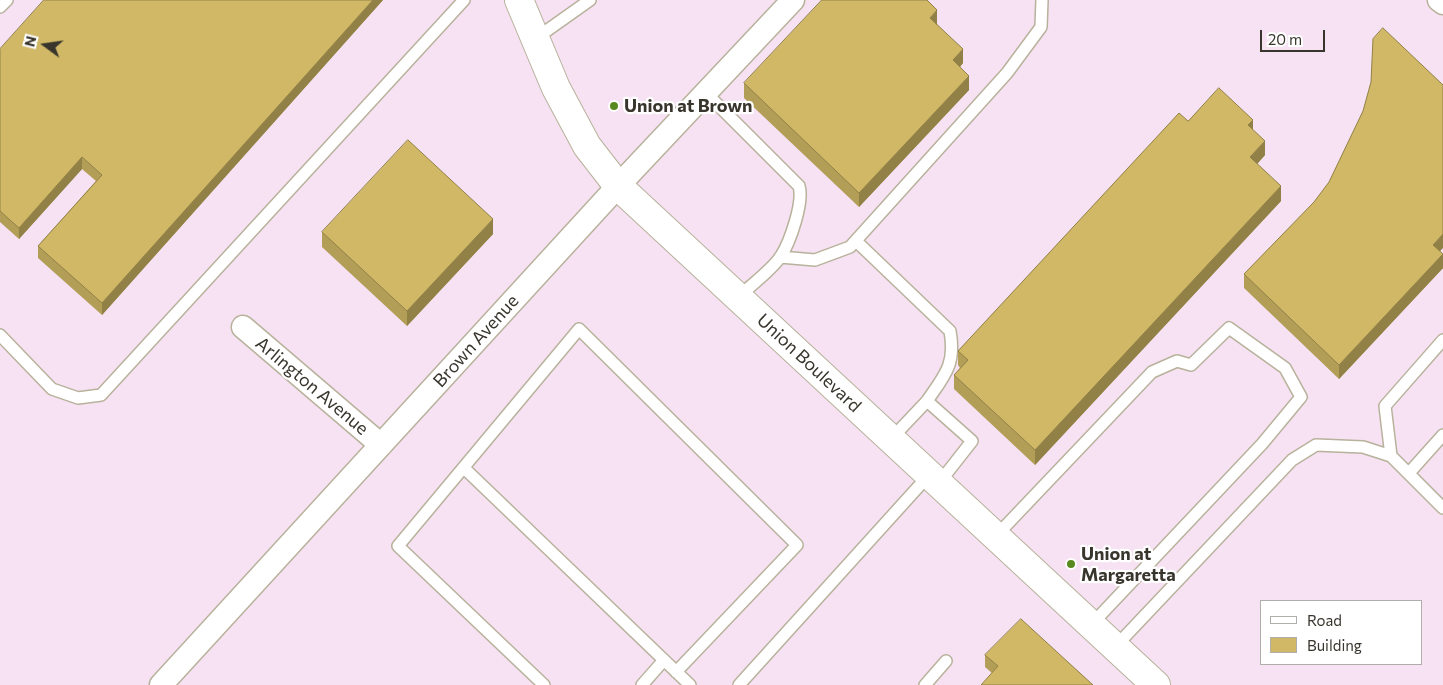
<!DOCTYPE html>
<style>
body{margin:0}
#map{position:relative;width:1443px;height:685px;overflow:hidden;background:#faf3dd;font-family:Commissioner,sans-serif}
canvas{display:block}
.legend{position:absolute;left:1260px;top:600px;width:162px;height:65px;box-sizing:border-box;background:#fff;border:1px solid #afaeab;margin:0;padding:6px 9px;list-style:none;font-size:15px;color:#38352c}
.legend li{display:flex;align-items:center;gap:10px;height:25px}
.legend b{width:25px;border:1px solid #afaeab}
.north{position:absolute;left:20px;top:20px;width:50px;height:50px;-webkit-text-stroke:4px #fff;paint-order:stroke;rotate:284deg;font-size:14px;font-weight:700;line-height:20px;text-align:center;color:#38352c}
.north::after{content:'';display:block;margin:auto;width:18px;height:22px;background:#38352c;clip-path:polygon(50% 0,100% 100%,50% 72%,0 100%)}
.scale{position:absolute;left:1260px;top:30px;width:65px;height:22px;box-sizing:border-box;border:2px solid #38352c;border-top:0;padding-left:6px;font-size:15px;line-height:18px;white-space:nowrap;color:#38352c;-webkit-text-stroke:4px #fff;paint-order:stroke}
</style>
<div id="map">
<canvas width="1443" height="685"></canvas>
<ul class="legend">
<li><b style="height:6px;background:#fff"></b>Road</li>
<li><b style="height:14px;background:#d0b866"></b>Building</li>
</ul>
<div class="north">N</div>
<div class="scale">20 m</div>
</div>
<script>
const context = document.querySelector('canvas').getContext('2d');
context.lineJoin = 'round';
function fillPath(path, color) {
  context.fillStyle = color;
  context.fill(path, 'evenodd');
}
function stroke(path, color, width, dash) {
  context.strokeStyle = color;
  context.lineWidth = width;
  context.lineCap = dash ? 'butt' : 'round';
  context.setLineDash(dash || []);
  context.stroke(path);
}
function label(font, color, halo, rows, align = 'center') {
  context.font = font + ' Commissioner,sans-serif';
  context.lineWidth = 4.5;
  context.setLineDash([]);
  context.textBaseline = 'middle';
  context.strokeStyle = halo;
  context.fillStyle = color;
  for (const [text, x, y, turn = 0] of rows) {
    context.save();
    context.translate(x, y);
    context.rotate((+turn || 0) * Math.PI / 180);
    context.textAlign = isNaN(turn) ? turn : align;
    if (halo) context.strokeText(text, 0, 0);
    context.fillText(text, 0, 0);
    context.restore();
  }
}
fillPath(new Path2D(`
 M0,0H1443V685H0ZM1262,601H1422V664H1262Z`), '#f6e2f2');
const service = new Path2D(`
 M0,7L7,0
 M535,39L590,0
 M706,93L799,186C804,202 790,242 781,256C772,270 750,286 738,297
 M856,241L950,331C956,364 945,375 927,401
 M780,257L815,260L850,247L1007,73L1041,27L1042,0
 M0,335L52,389L78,398L101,395L464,0
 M891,439L927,401L972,441L939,483
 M1391,456L1385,406L1443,340
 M464,468L690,685
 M1409,473L1443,435
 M996,536L1152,372L1177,361L1191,365L1229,328L1285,368L1301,397L1262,444L1091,625
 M1115,647L1292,460L1316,445L1363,447L1391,456L1443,508
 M544,685L398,546L579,329L797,545L676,672
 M642,685L664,660
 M739,685L929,475
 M925,685L946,661`);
const minor = new Path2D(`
 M1439,0L1443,3
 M243,327L381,445
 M161,685L618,186L793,0`);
const secondary = new Path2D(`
 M519,0L556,88L587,146L618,186L1156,685`);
stroke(service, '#b8b29c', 14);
stroke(minor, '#b8b29c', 25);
stroke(secondary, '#b8b29c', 30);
stroke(service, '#fff', 11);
stroke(minor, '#fff', 22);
stroke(secondary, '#fff', 28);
fillPath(new Path2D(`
 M383,0L102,315L38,258V246L96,181L82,169L19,239L0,222V49Z
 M937,24L963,63L960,67L969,90L859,207L744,98V83Z
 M1188,121L1253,130L1265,155L1257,164L1281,201L1035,465L954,389V375L960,368L958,365V351Z
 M322,232L493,234L407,326L322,247Z
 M1440,251L1443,268L1339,379L1244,288V274Z
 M985,655L1093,685L992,673L985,667Z`), '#b39e58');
fillPath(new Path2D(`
 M373,0H383L102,315V303Z
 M937,10V24L930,32V18Z
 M963,49V63L953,75V60Z
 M969,76V90L859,207V193Z
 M1253,120V134L1248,125Z
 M1265,141V155L1250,172V157Z
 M82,157V169L19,239V228Z
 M1281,186V201L1035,465V450Z
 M493,219V234L407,326V311Z
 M1443,234V248L1433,259V245Z
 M1443,254V268L1339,379V365Z`), '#928147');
const building = new Path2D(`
 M44,0H373L102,303L38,246L102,175L82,157L19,228L0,211V49Z
 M822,0H927L937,10L930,18L963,49L953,60L969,76L859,193L744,83Z
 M1383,28L1443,85V234L1433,245L1443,254L1339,365L1244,274L1314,202L1329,182L1363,111L1371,82L1373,39Z
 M1219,88L1253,120L1248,125L1265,141L1250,157L1281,186L1035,450L954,375L968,360L958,351L1179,113L1188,121Z
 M408,140L493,219L407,311L322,232Z
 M1021,619L1093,685H981L998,666L985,655Z`);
fillPath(building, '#d0b866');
stroke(building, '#928147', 1);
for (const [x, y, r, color] of [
 [614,106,5,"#598a20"],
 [1071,564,5,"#598a20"]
]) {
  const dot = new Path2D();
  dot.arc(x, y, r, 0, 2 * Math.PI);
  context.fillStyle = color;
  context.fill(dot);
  stroke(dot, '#fff', 2);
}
label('bold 18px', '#38352c', '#fff', [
 ["Union at Brown",624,106],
 ["Union at",1081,554],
 ["Margaretta",1081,575]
], 'left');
label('18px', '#38352c', '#fff', [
 ["Brown Avenue",476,341,-48],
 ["Union Boulevard",809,363,43],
 ["Arlington Avenue",312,386,40]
]);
</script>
